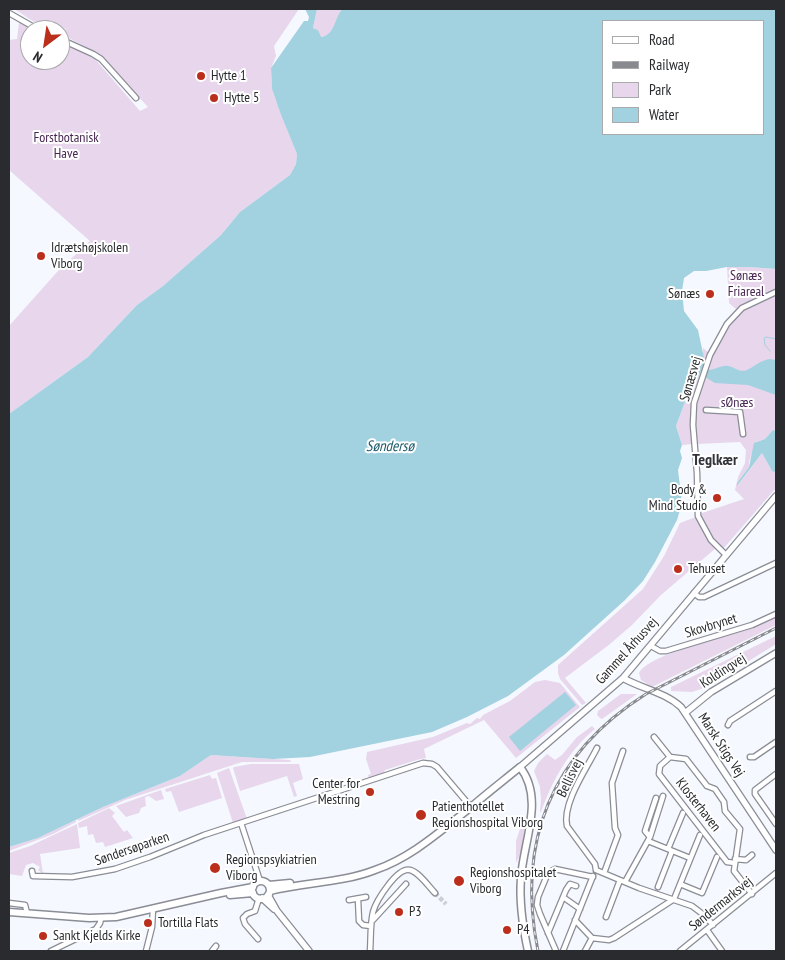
<!DOCTYPE html>
<meta charset="utf-8">
<style>
body{margin:0}
#map{position:relative;width:785px;height:960px;overflow:hidden;background:#f5f8fe;font-family:"PT Sans Narrow",sans-serif}
canvas{display:block}
.frame{position:absolute;inset:0;border:10px solid #292b2e;pointer-events:none}
.legend{position:absolute;left:602px;top:20px;width:162px;height:115px;box-sizing:border-box;background:#fff;border:1px solid #a9aaab;margin:0;padding:6px 9px;list-style:none;font-size:15px;color:#292b2e}
.legend li{display:flex;align-items:center;gap:10px;height:25px}
.legend b{width:25px;border:1px solid #a9aaab}
.north{position:absolute;left:20px;top:20px;width:50px;height:50px;box-sizing:border-box;background:#fff;border:1px solid #a9aaab;border-radius:50%;rotate:211deg;font-size:14px;font-weight:700;line-height:20px;text-align:center;color:#292b2e}
.north::after{content:'';display:block;margin:auto;width:18px;height:22px;background:#bb2e1c;clip-path:polygon(50% 0,100% 100%,50% 72%,0 100%)}
</style>
<div id="map">
<canvas width="785" height="960"></canvas>
<div class="frame"></div>
<ul class="legend">
<li><b style="height:6px;background:#fff"></b>Road</li>
<li><b style="height:6px;background:#888a8f"></b>Railway</li>
<li><b style="height:14px;background:#e7d6ec"></b>Park</li>
<li><b style="height:14px;background:#a2d1e0"></b>Water</li>
</ul>
<div class="north">N</div>
</div>
<script>
const context = document.querySelector('canvas').getContext('2d');
context.lineJoin = 'round';
function fillPath(path, color) {
  context.fillStyle = color;
  context.fill(path, 'evenodd');
}
function stroke(path, color, width, dash) {
  context.strokeStyle = color;
  context.lineWidth = width;
  context.lineCap = dash ? 'butt' : 'round';
  context.setLineDash(dash || []);
  context.stroke(path);
}
function label(font, color, halo, rows, align = 'center') {
  context.font = font + ' "PT Sans Narrow",sans-serif';
  context.lineWidth = 4;
  context.setLineDash([]);
  context.textBaseline = 'middle';
  context.strokeStyle = halo;
  context.fillStyle = color;
  for (const [text, x, y, turn = 0] of rows) {
    context.save();
    context.translate(x, y);
    context.rotate((+turn || 0) * Math.PI / 180);
    context.textAlign = isNaN(turn) ? turn : align;
    if (halo) context.strokeText(text, 0, 0);
    context.fillText(text, 0, 0);
    context.restore();
  }
}
fillPath(new Path2D(`
 M14,9H299L274,46L276,56L271,68L272,89L281,115L297,154L296,164L290,175L240,212L221,235L163,286L137,305L88,357L9,414V326L57,272L90,241L9,170V40L17,39L19,22L34,30H30V60H60V42L95,59L140,111L148,107L99,54L63,35L61,31L69,28C45,34 33,20 14,9Z
 M317,9H342C334,19 335,37 320,37L318,30L313,28Z
 M727,267H749L776,269V291L737,310L729,303Z
 M776,293V431L773,430L765,439L756,442L749,462V467L737,483L738,485L762,453L772,471L774,472L776,471V488L723,549L711,537L699,514L744,499L735,490L738,477L745,463L746,450L740,442L697,444C694,432 693,415 696,402C701,379 722,324 742,310C752,303 765,298 776,293Z
 M703,348L709,353L694,400L693,444L682,445L676,426L686,399L687,389L698,378L703,366Z
 M696,517L702,529L716,548L661,595L632,625L610,644L565,678L586,703L582,705L560,679L558,673V665L643,589L664,556L680,523Z
 M776,616V625L652,687L641,680L639,673C650,653 728,637 752,628C760,625 768,620 776,616Z
 M776,636V644L707,687L692,692L671,691V687Z
 M545,680L560,683L580,707L516,758L484,720L424,749L426,758L420,759L385,770L383,774L369,779L368,775L371,774L366,759L367,752L433,737L467,723L470,724L477,718L480,719L483,715L510,701L535,682Z
 M621,694H637L602,719L600,718L597,715L598,711Z
 M592,726L595,729C569,750 552,781 541,812H540L541,799L540,787L534,771L538,763L547,754L555,760L562,755L577,737Z
 M211,755L290,760L291,762H242L125,800L78,821V819L103,807L180,776Z
 M251,764H299L303,779L293,783L297,796L294,797L287,776L240,791L233,768L234,767Z
 M229,768L247,819L233,823L217,773Z
 M210,775L212,779L216,778L222,798L179,812L171,791L166,792L165,789Z
 M161,790L164,799L156,801L149,796L145,797L146,806L141,808L139,813L126,817L116,806Z
 M109,808L115,813L112,816L124,832L127,830L133,838L105,847L103,842L96,843L93,834L88,835L87,826L79,828L78,823Z
 M76,820V822L53,834L9,851V847L38,838Z
 M523,820C526,832 522,852 516,863V841Z
 M77,824L80,848L40,854L43,874L38,870L40,867L33,863L26,865L22,876L9,874V853L30,846Z`), '#e7d6ec');
fillPath(new Path2D(`
 M305,9H317L313,28L318,30L321,37C335,35 334,19 342,9H776V269L749,267H727L706,271H694L684,278L682,291L684,311L698,330L704,358L703,366L698,378L687,389L686,399L676,426L682,445L680,451L682,458L678,470L682,503L677,520L655,562L643,581L625,600L564,655L508,696L467,717L432,732L310,757L273,759L211,755L180,776L103,807L38,838L9,847V414L88,357L137,305L163,286L221,235L240,212L290,175L296,164L297,154L281,115L272,89L271,68L304,21H308L309,17ZM604,21H764V134H604Z
 M769,359L776,360V395L748,385L715,383L705,377L708,370C716,370 721,365 728,366C735,367 739,373 747,370C755,366 760,361 769,359Z
 M773,430L776,431V471L774,472L772,471L762,453L737,486V483L749,467L754,443L765,439Z
 M565,692L576,705L520,751L509,737Z`), '#a2d1e0');
stroke(new Path2D(`
 M770,351L765,345L764,338L766,337L776,339`), '#a2d1e0', 1);
stroke(new Path2D(`
 M435,893L446,904`), '#cccfd4', 4.5, [4.5, 2]);
const minor = new Path2D(`
 M9,13L39,30
 M60,39L93,54L101,59L136,98
 M706,410L740,412L743,434
 M726,555L711,540L698,516L697,473L693,425L694,403L710,355L727,324L742,308L776,292
 M694,593L699,597H704L776,563
 M651,646L660,651H666L752,625L776,614
 M728,725L730,721L776,691
 M654,737L670,757L686,759L707,786L715,789L724,802L725,811L740,829L734,871L752,894
 M670,757L660,766L659,774L727,862L735,863
 M750,757H754L776,742
 M776,774L755,790V794L776,824
 M241,823L260,881
 M650,837L645,831L656,798
 M648,841L690,858
 M668,849L683,813
 M735,859L746,860L752,855
 M596,870L595,864L567,826C562,803 587,768 597,748
 M596,870L639,888L692,906L704,915L713,925
 M32,871L33,876L72,877L115,869L150,857L204,835L423,763L432,764L437,767L471,807
 M604,873L618,835L615,828L612,783L623,751
 M625,882L650,837L663,796
 M680,884L702,893L717,857
 M658,887L672,851
 M563,897L580,909
 M358,899L359,921L363,925L371,926
 M349,900L366,897
 M9,903L25,905L27,913
 M606,917L620,880
 M373,920L406,884
 M575,920L592,938
 M707,930L722,951
 M548,933L566,890L570,884L576,886
 M258,939L245,924L243,918L247,914L255,911L259,898
 M51,951L96,929L100,923L101,918
 M146,951L152,927L153,909
 M212,951L216,946
 M370,951C371,938 370,925 373,912C376,901 397,867 410,870C419,872 429,887 435,893
 M556,951L540,914L537,905L538,897L548,873L555,869L593,877
 M563,951L593,876
 M585,951L592,938L609,940L614,938L674,899L700,835
 M680,951L776,873`);
const tertiary = new Path2D(`
 M623,678C642,689 665,692 681,707L776,850
 M685,713L711,692L776,653
 M520,767L623,678L776,496
 M268,895L277,911L309,951
 M262,898L274,909`);
const secondary = new Path2D(`
 M252 890a9 9 0 1 1 18 0a9 9 0 1 1-18 0Z
 M269,885L290,883
 M270,891C305,882 342,883 375,870C412,857 439,832 470,808C486,794 503,781 520,767C545,799 523,842 521,878C519,902 523,928 528,951
 M230,895L253,893
 M9,912L89,918L116,917L221,893L253,887`);
stroke(minor, '#8a8d95', 7);
stroke(tertiary, '#8a8d95', 8);
stroke(secondary, '#8a8d95', 9);
stroke(minor, '#fff', 4.5);
stroke(tertiary, '#fff', 5.5);
stroke(secondary, '#fff', 6);
const rail = new Path2D(`
 M538,951C516,842 551,754 646,694L776,628`);
stroke(rail, '#888a8f', 3);
stroke(rail, '#fff', 1, [4]);
for (const [x, y, r, color] of [
 [201,76,5,"#bb2e1c"],
 [214,98,5,"#bb2e1c"],
 [41,256,5,"#bb2e1c"],
 [710,294,5,"#bb2e1c"],
 [717,498,5,"#bb2e1c"],
 [678,569,5,"#bb2e1c"],
 [370,792,5,"#bb2e1c"],
 [421,815,6,"#bb2e1c"],
 [215,868,6,"#bb2e1c"],
 [459,881,6,"#bb2e1c"],
 [399,912,5,"#bb2e1c"],
 [148,923,5,"#bb2e1c"],
 [507,930,5,"#bb2e1c"],
 [43,936,5,"#bb2e1c"]
]) {
  const dot = new Path2D();
  dot.arc(x, y, r, 0, 2 * Math.PI);
  context.fillStyle = color;
  context.fill(dot);
  stroke(dot, '#fff', 2);
}
label('14px', '#292b2e', '#fff', [
 ["Hytte 1",211,76],
 ["Hytte 5",224,98],
 ["Idrætshøjskolen",51,248],
 ["Viborg",51,264],
 ["Sønæs",700,294,"right"],
 ["Body &",707,490,"right"],
 ["Mind Studio",707,506,"right"],
 ["Tehuset",688,569],
 ["Center for",360,784,"right"],
 ["Mestring",360,800,"right"],
 ["Patienthotellet",432,807],
 ["Regionshospital Viborg",432,823],
 ["Regionspsykiatrien",226,860],
 ["Viborg",226,876],
 ["Regionshospitalet",470,873],
 ["Viborg",470,889],
 ["P3",409,912],
 ["Tortilla Flats",158,923],
 ["P4",517,930],
 ["Sankt Kjelds Kirke",53,936]
], 'left');
label('14px', '#472651', '#fff', [
 ["Forstbotanisk",66,138],
 ["Have",66,154],
 ["Sønæs",746,276],
 ["Friareal",746,292],
 ["sØnæs",737,403]
]);
label('14px', '#292b2e', '#fff', [
 ["Sønæsvej",691,379,-74],
 ["Skovbrynet",711,626,-17],
 ["Gammel Århusvej",627,651,-48],
 ["Koldingvej",723,671,-33],
 ["Marsk Stigs Vej",721,745,57],
 ["Bellisvej",570,778,-64],
 ["Klosterhaven",698,805,52],
 ["Søndersøparken",132,849,-19],
 ["Søndermarksvej",721,904,-39]
]);
label('italic 15px', '#1d5a6b', '#fff', [
 ["Søndersø",390,447]
]);
label('bold 16px', '#32343b', '#fff', [
 ["Teglkær",715,460]
]);
</script>
